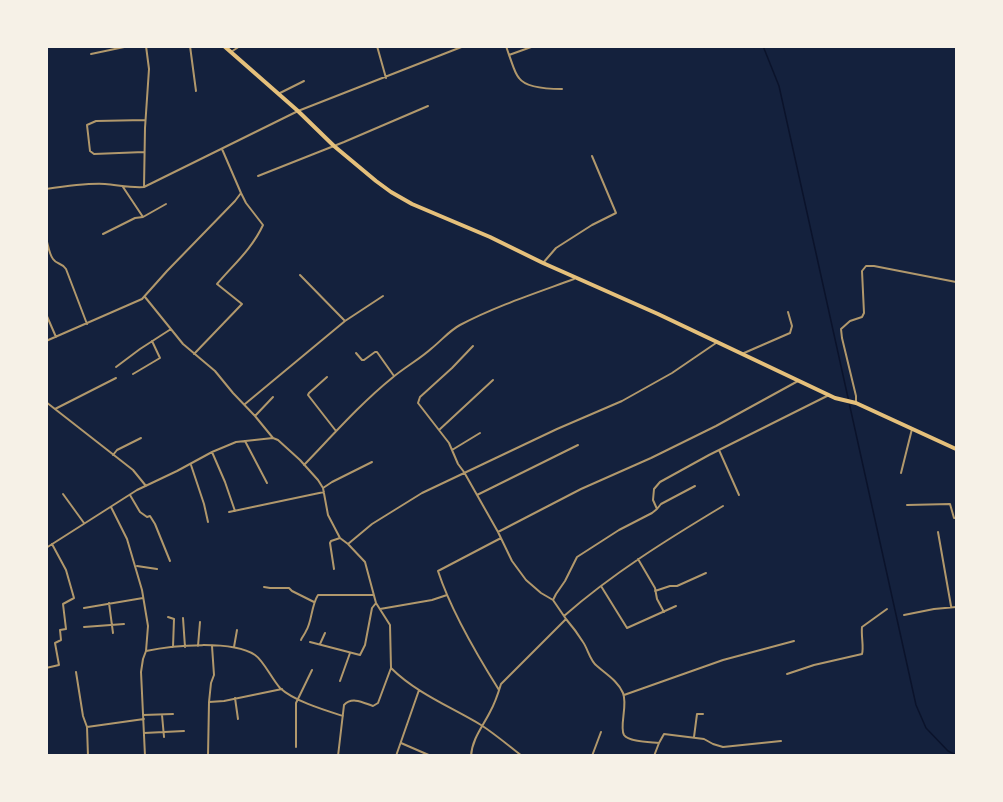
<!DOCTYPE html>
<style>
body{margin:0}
#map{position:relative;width:1003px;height:802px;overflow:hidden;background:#14213d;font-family:"Source Sans 3",sans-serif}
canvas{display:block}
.frame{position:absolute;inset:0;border:48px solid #f6f1e7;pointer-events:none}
</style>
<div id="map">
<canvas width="1003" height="802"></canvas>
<div class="frame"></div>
</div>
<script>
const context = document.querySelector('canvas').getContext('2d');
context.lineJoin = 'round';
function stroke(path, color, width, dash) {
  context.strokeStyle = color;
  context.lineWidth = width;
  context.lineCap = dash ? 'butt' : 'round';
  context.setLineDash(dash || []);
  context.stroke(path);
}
stroke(new Path2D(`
 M763,46L779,86L916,705L926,728L948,751L956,755`), '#0b132b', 1.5);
stroke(new Path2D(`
 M190,46L196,91
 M377,46L386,78
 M506,46L509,55L534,46
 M231,52L240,46
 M91,54L129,46
 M509,55C512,62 514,72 519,78C526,88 550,89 562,89
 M278,94L304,81
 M144,152L94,154L90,151L87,125L96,121L145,120
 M258,176L344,142L428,106
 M123,187L143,217
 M144,187L145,128L149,69L146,46
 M46,189C66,186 86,183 105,184C118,185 131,188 144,187L298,111L464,46
 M103,234L135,218L143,217L166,204
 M46,238C48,244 49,254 53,259C57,265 61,262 66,269L87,324
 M543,263L556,248L592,225L616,213L592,156
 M300,275L345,321
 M145,297L183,344L215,371L233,393L255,416L273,438
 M46,314L56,337
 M46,341L142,299L167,271L235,201L241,193L222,149
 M473,346L452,368L420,397L418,403L449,443L458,464L464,472L498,532L512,561L526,580L541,593L553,600
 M356,353L362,360H364L375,352H377L394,376
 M744,353L790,333L792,326L788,312
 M194,354L242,304L217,284C233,265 252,249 263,225L246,203L241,193
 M116,367L140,349L171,329
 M133,374L160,358L152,341
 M327,377L309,393L308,395L336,431
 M46,402L133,470L146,486
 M856,403V396L842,338L841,329L850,321L862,317L864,313L862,271L866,266H874L956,282
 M245,404L345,321L383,296
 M55,409L116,378
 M255,416L273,397
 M439,430L493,380
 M245,441L267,483
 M452,450L480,433
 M719,450L739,495
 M212,452L225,482L235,511
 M113,455L117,450L141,438
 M191,465L204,504L208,522
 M304,465C333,435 360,404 392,378C405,367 420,359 432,348C442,340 449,331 460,325C496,306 536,293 574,279
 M901,473L912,429
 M323,488L332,482L372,462
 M63,494L84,523
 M130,495L140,512L147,517L150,516L155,524L170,561
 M477,495L578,445
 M907,505L950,504L954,518H956
 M111,507L127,539L142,590L148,626L146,651
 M657,509L661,504L695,486
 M229,512L324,492
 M498,532L581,489L651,458L716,426L798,381
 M938,532L951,606
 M348,544L372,524L422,493L557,429L622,401L672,373L716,343
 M46,548L137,490L177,471L212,452L236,442L273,438L278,440L300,460L318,480L323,488L328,515L340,538L348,544L365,562L376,603L390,625L391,668C416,693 451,707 481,725C495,734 509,746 522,756
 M638,559L655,588L657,599L664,612
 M137,566L157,569
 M334,569L330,543L331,541L340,538
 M601,586L627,628L676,606
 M264,587L270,588H289L292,591L314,602
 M655,591L670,586H677L706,573
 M109,603L113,633
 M84,608L143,598
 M380,609L432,600L447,595
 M904,615L934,609L956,607
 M564,616C613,573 668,539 723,506
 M168,617L174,619L173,647
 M183,618L185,647
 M566,619C572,626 578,634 583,642C588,649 590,661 597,666C606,674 618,681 623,693C628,705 619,727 624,735C629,742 650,742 659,743L654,756
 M84,627L124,624
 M301,640C302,637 305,634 306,631C312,622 311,606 318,595H373
 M310,642L360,655L365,645L372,608L376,603
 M320,644L325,633
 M198,646L200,622
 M234,647L237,630
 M46,668L59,665L55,643L61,640L60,630L66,629L63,604L74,598L66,570L52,544
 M76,672L83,716L87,727L144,719
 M787,674L814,665L862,654C864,647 861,636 862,627L887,609
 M340,681L350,653
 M499,690C477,655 451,611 438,571L501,538
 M624,695L723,660L794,641
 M235,698L238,719
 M209,702L224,701L282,689
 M143,715L173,714
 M162,715L164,737
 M87,727L88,756
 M144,733L184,731
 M694,737L697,714H703
 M401,743L431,756
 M659,743L664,734L704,739L713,744L723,747L781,741
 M296,747V703L312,670
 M145,756L141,672L143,659L146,651C173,645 232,640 255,655C263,660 272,679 280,688C294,701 324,710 343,716
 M208,756L209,702L211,683L214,675L212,646
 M338,756L344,705C352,696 364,703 373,706L378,703L391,668
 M396,756L419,690
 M471,756C472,739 483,726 490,712C495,703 498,694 501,684L566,619L553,600L556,594L565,581L577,557L619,530L652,513L657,509L653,500L654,489L660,482L709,455L829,395
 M592,756L601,732`), '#b1986c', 2);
stroke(new Path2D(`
 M224,46L298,111L334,146L376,181L391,192L412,204L490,237L543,263L658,314L835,398L856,403L956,449`), '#e5c07b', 4);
</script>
